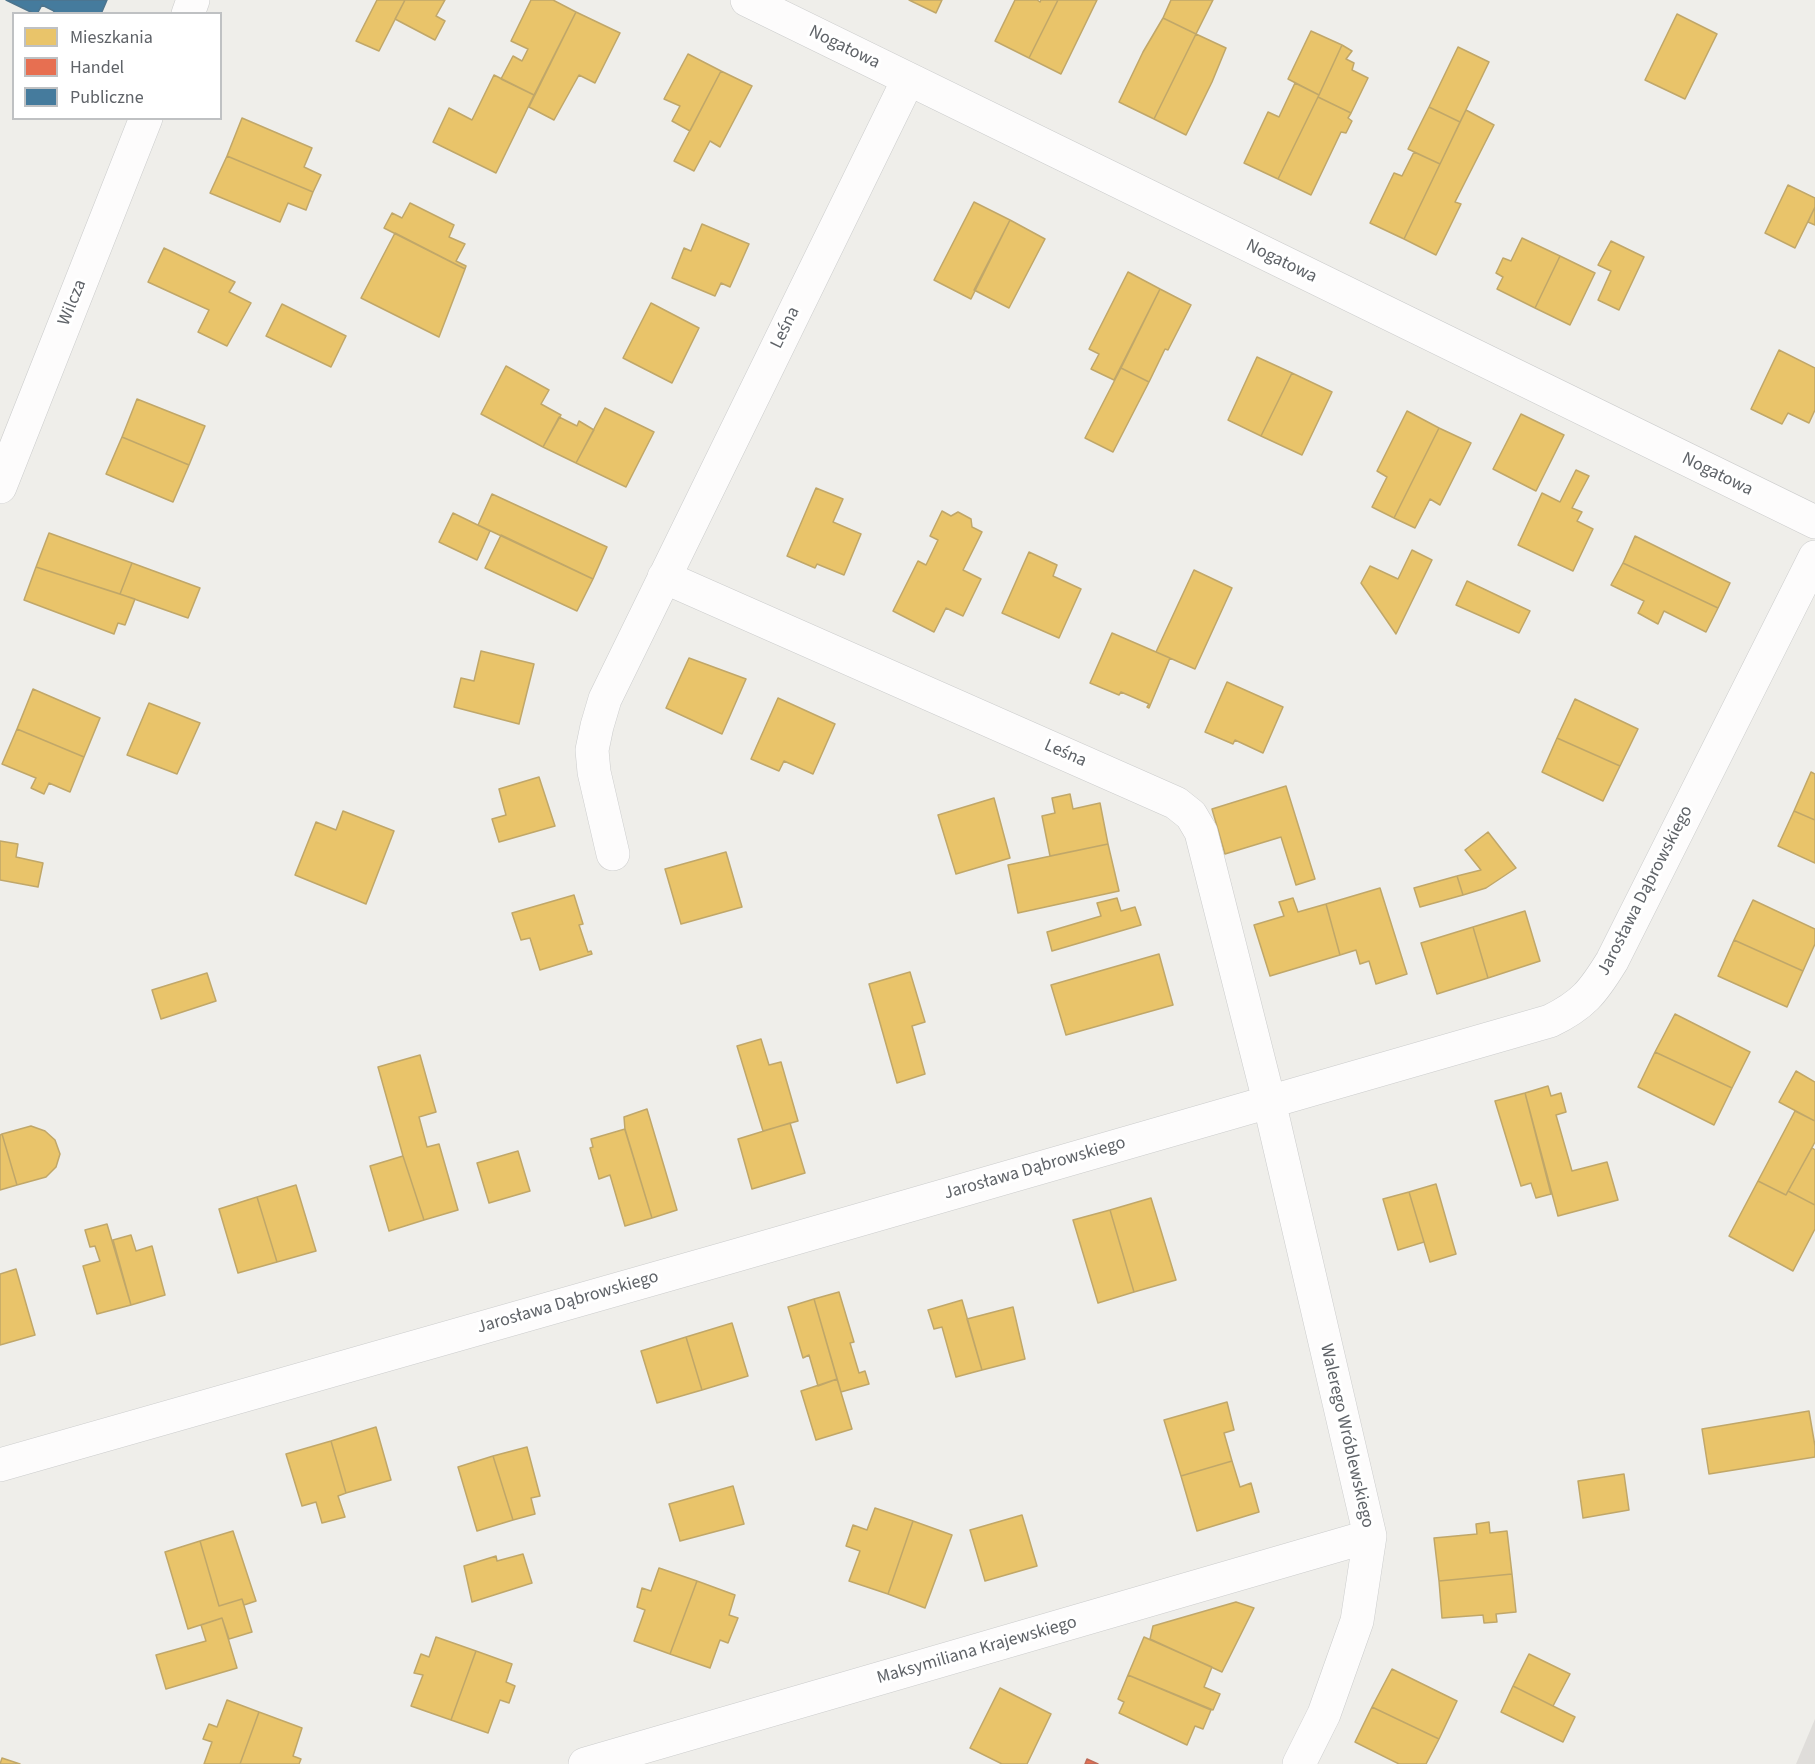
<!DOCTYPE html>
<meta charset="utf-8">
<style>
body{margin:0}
#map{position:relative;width:1815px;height:1764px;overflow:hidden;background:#efeeea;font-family:"Source Sans 3",sans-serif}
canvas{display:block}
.legend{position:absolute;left:12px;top:12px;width:210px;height:108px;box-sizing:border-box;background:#fff;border:2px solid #bfc1c3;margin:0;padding:8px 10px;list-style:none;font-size:18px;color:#5f6368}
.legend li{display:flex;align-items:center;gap:12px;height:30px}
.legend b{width:30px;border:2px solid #bfc1c3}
</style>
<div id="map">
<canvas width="1815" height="1764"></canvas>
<ul class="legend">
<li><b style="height:16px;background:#e9c46a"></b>Mieszkania</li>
<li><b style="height:16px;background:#e76f51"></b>Handel</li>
<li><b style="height:16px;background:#457b9d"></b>Publiczne</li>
</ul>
</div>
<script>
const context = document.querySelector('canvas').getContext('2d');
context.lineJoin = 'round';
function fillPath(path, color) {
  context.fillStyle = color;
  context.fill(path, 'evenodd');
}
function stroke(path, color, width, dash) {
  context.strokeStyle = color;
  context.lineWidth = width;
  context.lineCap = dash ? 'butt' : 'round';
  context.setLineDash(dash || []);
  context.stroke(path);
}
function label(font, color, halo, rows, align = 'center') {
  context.font = font + ' "Source Sans 3",sans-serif';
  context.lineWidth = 6;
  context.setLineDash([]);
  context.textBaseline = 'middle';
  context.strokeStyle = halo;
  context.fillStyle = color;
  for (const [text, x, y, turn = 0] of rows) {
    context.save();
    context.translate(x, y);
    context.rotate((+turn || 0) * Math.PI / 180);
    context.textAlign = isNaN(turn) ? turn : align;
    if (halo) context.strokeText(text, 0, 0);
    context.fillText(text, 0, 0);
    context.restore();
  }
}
fillPath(new Path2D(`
 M1815,1719V1764H1796Z`), '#dfddda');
const homes = new Path2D(`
 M377,0H405L379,51L356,41Z
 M405,0H445L436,16L445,21L435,40L395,19Z
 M531,0H553L576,12L534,95L501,79L513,56L522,61L528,49L511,41Z
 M909,0H942L936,13Z
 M1015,0H1037L1040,2L1041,0H1058L1029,58L995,41Z
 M1058,0H1097L1061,74L1029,58Z
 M1171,0H1213L1196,34L1163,18Z
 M576,12L620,33L595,83L579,75L554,120L529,107Z
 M1677,14L1717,34L1685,99L1645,80Z
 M1163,18L1196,34L1154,119L1119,102L1143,52Z
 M1311,31L1342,45L1319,95L1288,79Z
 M1196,34L1226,48L1212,82L1186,135L1154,119Z
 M1342,45L1352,51L1346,59L1354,63L1352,70L1368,78L1351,113L1318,97Z
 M1458,47L1489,62L1460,122L1429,107Z
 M688,54L721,71L690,131L672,121L680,106L664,99Z
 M721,71L752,86L720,147L710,141L694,171L674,161Z
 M494,75L534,95L496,173L433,142L449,108L472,120Z
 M1295,83L1319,95L1278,179L1244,163L1268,112L1279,117Z
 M1318,97L1351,113L1348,118L1352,121L1346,133L1341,132L1311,195L1278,179Z
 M1429,107L1460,122L1440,164L1408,149Z
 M1466,110L1494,125L1455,202L1461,204L1436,255L1404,239Z
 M242,118L312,148L304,167L321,175L313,192L227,156Z
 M1414,152L1440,164L1404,239L1370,223L1394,173L1402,176Z
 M227,156L313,192L306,210L288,203L280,222L210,193Z
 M1788,185L1815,198V207L1795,248L1765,233Z
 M974,202L1010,220L971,299L934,280Z
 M410,203L454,225L449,237L465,244L456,261L466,266L465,269L384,228L392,213L402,218Z
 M1815,207V225L1808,222Z
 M1010,220L1045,239L1009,308L974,290Z
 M702,224L749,244L730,287L721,283L715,296L672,278L684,248L691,251Z
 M395,233L465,269L439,337L361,298Z
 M1522,238L1560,256L1535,308L1497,289L1503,277L1496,273L1503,258L1511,261Z
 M1611,241L1644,257L1619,310L1598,300L1611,271L1598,265Z
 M164,248L235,282L229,292L251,303L227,346L198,332L209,310L148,282Z
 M1560,256L1595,273L1570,325L1535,308Z
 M1128,272L1160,289L1114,380L1091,369L1099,354L1089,349Z
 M1160,289L1191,305L1168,350L1165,349L1149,382L1121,368Z
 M651,303L699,328L672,383L623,358Z
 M282,304L346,336L331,367L266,336Z
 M1779,350L1815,368V410L1809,423L1788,413L1782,424L1751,409Z
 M1257,357L1292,373L1261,436L1228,420Z
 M506,366L549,390L541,404L561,415L543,447L481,414Z
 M1121,368L1149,382L1113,452L1085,438Z
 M1292,373L1332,392L1302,455L1261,436Z
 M137,399L205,426L189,465L122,437Z
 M605,408L654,432L626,487L576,463Z
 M1407,411L1439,428L1394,518L1372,507L1387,477L1377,471Z
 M1521,414L1564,435L1536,491L1493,469Z
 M559,417L577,426L579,421L594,430L576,463L543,447Z
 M1439,428L1471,443L1440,505L1430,499L1415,528L1394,518Z
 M122,437L189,465L173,502L106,474Z
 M1576,470L1589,476L1572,508L1582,512L1577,521L1593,529L1573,571L1518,545L1542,493L1560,502Z
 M816,488L843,499L833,522L861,534L844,575L817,564L815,568L787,556Z
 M492,494L607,547L593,579L478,525Z
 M942,511L951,516L958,512L971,519L972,527L982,532L963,570L981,579L963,616L946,608L934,632L893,611L918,561L926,565L938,540L930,536Z
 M453,513L490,531L477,560L439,542Z
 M49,533L132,563L120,594L36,567Z
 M501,535L593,579L577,611L485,568Z
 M1635,536L1730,583L1718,608L1623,563Z
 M1412,550L1432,560L1396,634L1361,583L1370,566L1398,579Z
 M1029,552L1057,565L1053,576L1081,589L1059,638L1002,613Z
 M132,563L200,588L188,618L120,594Z
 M1623,563L1718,608L1706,632L1664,611L1658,624L1638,613L1644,601L1611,585Z
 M36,567L135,599L125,625L118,623L114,634L24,600Z
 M1194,570L1232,588L1195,669L1156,652Z
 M1467,581L1530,611L1519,633L1456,605Z
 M1112,633L1170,658L1149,708L1147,707L1149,704L1121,692L1119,695L1090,683Z
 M481,651L534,664L519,724L454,707L461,678L474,681Z
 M689,658L746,679L722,734L666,708Z
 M1227,682L1283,707L1263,753L1235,740L1233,744L1205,732Z
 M33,689L100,718L84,757L17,729Z
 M778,698L835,724L813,774L784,761L779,771L751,759Z
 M1575,699L1638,729L1620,766L1557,738Z
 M149,703L200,723L177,774L127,755Z
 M17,729L84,757L70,792L49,783L44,794L31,788L36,778L2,764Z
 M1557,738L1620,766L1603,801L1542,772Z
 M1811,772L1815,774V820L1794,811Z
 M539,777L555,826L499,842L492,819L506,815L499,789Z
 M1286,786L1315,879L1296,885L1281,837L1225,854L1212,809Z
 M1070,794L1073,809L1100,803L1108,844L1050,856L1042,816L1055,813L1052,798Z
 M994,798L1010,858L956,874L938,815Z
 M343,811L394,831L366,904L295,875L316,822L336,830Z
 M1794,811L1815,820V863L1778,846Z
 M1488,832L1516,868L1486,888L1463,895L1457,876L1481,870L1465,850Z
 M0,841L18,844L16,857L43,863L38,887L0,880Z
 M1108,844L1119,891L1018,913L1008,865Z
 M726,852L742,907L681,924L665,869Z
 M1457,876L1463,895L1420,907L1414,888Z
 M1380,888L1407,974L1376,984L1369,961L1360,964L1356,950L1340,955L1326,904Z
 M574,895L583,924L579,925L588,952L591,951L592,954L540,970L530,938L521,940L512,913Z
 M1117,898L1121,911L1135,907L1141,925L1052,951L1047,932L1101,916L1097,903Z
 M1293,898L1298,912L1326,904L1340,955L1270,976L1254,925L1284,916L1279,902Z
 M1753,900L1815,929V944L1803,971L1734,940Z
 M1525,911L1540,961L1488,978L1473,927Z
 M1473,927L1488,978L1437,994L1421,943Z
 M1734,940L1803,971L1787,1007L1718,976Z
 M1159,954L1173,1005L1066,1035L1051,985Z
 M910,972L925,1022L912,1026L925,1074L897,1083L869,984Z
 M207,973L216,1001L161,1019L152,990Z
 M1675,1014L1750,1052L1732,1088L1655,1052Z
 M761,1039L769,1065L781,1062L798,1121L763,1131L737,1046Z
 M1655,1052L1732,1088L1714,1125L1638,1087Z
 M420,1055L436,1112L419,1117L427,1147L439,1144L458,1210L424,1220L403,1156L378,1067Z
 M1796,1071L1815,1082V1121L1779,1102Z
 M1548,1086L1551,1096L1561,1093L1566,1112L1556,1115L1572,1171L1607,1162L1618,1200L1558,1216L1525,1093Z
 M1525,1093L1551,1194L1536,1198L1531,1183L1521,1186L1495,1101Z
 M647,1109L677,1210L652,1218L625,1130L624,1117Z
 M1795,1111L1815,1121V1142L1786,1195L1758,1181Z
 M790,1123L805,1173L752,1189L738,1139Z
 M31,1126L45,1131L55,1140L60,1154L56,1167L46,1177L17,1185L2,1134Z
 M625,1129L652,1218L625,1226L610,1175L599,1179L590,1148L593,1147L591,1139Z
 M2,1134L17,1185L0,1190V1135Z
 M1812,1148L1815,1150V1205L1788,1191Z
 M518,1151L530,1191L489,1203L477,1163Z
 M403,1156L424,1220L389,1231L370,1166Z
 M1758,1181L1786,1195L1788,1191L1815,1205V1229L1793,1271L1729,1236Z
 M1436,1184L1456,1254L1430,1262L1409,1192Z
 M296,1185L316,1251L277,1262L257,1197Z
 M1409,1192L1424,1242L1398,1250L1383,1199Z
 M257,1197L277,1262L238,1273L219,1209Z
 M1151,1198L1176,1280L1134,1292L1110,1210Z
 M1110,1210L1134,1292L1098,1303L1073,1220Z
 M107,1224L131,1305L97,1314L83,1266L100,1261L95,1246L90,1247L85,1230Z
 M131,1235L136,1251L152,1246L165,1295L131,1305L113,1240Z
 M16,1269L35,1335L0,1345V1274Z
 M839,1292L854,1342L850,1343L859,1373L865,1371L869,1384L841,1392L814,1299Z
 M814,1299L837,1379L818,1386L809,1355L803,1358L788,1307Z
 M962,1300L982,1370L956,1377L942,1327L934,1329L928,1310Z
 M1013,1307L1025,1359L982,1370L967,1319Z
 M732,1323L748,1376L702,1390L686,1337Z
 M686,1337L702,1390L657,1403L641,1351Z
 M837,1379L852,1429L816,1440L801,1391Z
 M1227,1402L1234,1430L1224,1433L1232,1461L1181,1476L1164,1420Z
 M1809,1411L1815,1446V1457L1709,1474L1702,1429Z
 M376,1427L391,1480L346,1493L331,1441Z
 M331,1441L346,1493L338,1496L345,1517L322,1523L316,1502L302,1506L286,1454Z
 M527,1447L540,1496L531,1498L535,1514L513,1520L493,1456Z
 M493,1456L513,1520L477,1531L458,1467Z
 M1232,1461L1240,1487L1251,1483L1259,1512L1197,1531L1181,1476Z
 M1624,1474L1629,1510L1583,1518L1578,1481Z
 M733,1486L744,1524L680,1541L669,1504Z
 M875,1508L913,1521L888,1594L849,1581L860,1551L846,1546L853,1525L867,1530Z
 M1022,1515L1037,1566L985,1581L970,1530Z
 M913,1521L952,1535L925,1608L888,1594Z
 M1489,1522L1490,1533L1507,1531L1512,1574L1439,1581L1434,1538L1477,1534L1476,1524Z
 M233,1531L256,1601L244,1605L242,1599L219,1606L200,1541Z
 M200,1541L219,1606L242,1599L252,1632L229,1639L222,1618L188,1629L165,1552Z
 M523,1554L532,1583L472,1602L464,1566L496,1556L497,1561Z
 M659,1568L697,1581L670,1654L634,1641L645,1610L637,1607L642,1588L651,1591Z
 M1512,1574L1516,1612L1496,1614L1497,1622L1484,1623L1483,1615L1442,1618L1439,1581Z
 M697,1581L735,1595L729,1615L738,1618L728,1643L720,1640L710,1668L670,1654Z
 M1236,1602L1254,1608L1222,1672L1150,1639L1153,1626Z
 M222,1618L237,1668L166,1689L156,1655L206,1641L201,1625Z
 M436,1637L476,1651L451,1720L411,1706L423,1675L414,1673L421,1654L429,1657Z
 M1144,1637L1212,1667L1204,1687L1220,1694L1213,1710L1128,1675Z
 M476,1651L512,1664L506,1682L515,1686L509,1703L500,1700L488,1733L451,1720Z
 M1529,1654L1570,1674L1553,1706L1513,1686Z
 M1392,1669L1457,1701L1439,1739L1372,1707Z
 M1128,1675L1211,1710L1203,1729L1195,1726L1187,1745L1119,1713L1124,1702L1118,1699Z
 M1513,1686L1575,1717L1563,1742L1501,1712Z
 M1000,1688L1051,1714L1027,1764H1002L970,1748Z
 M227,1700L259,1712L240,1764H204L212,1742L203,1739L209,1724L217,1727Z
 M1372,1707L1439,1739L1426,1764H1399L1355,1742Z
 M259,1712L302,1728L293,1756L301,1759L299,1764H240Z
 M2,1758L20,1764H0Z`);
fillPath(homes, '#e9c46a');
stroke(homes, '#c0a769', 1.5);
const shops = new Path2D(`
 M1087,1759L1098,1764H1085Z`);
fillPath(shops, '#e76f51');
stroke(shops, '#be6b58', 1.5);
const public = new Path2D(`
 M6,0H107L101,14H53L54,11L42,5L37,14H35Z`);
fillPath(public, '#457b9d');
stroke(public, '#4d748d', 1.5);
const minor = new Path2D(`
 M747,0L1815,522
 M188,14L193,0
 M0,487L146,118
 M664,577L1176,803L1191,815L1201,832L1269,1101L1370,1536L1357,1621L1324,1714L1299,1764
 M613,854L594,772L592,750L597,726L605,699L908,80
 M0,1465L734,1256L1550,1021C1583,1005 1593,992 1612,961L1815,557
 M585,1764L1370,1536`);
stroke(minor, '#cbcccc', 34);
stroke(minor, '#fdfcfc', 33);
label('18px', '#5f6368', '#fff', [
 ["Nogatowa",844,48,26],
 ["Nogatowa",1281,262,26],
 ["Wilcza",73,303,-68],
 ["Leśna",786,328,-64],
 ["Nogatowa",1717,475,26],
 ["Leśna",1065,754,24],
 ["Jarosława Dąbrowskiego",1646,891,-63],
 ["Jarosława Dąbrowskiego",1035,1169,-16],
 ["Jarosława Dąbrowskiego",568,1303,-16],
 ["Walerego Wróblewskiego",1346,1436,77],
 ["Maksymiliana Krajewskiego",977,1651,-16]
]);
</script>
